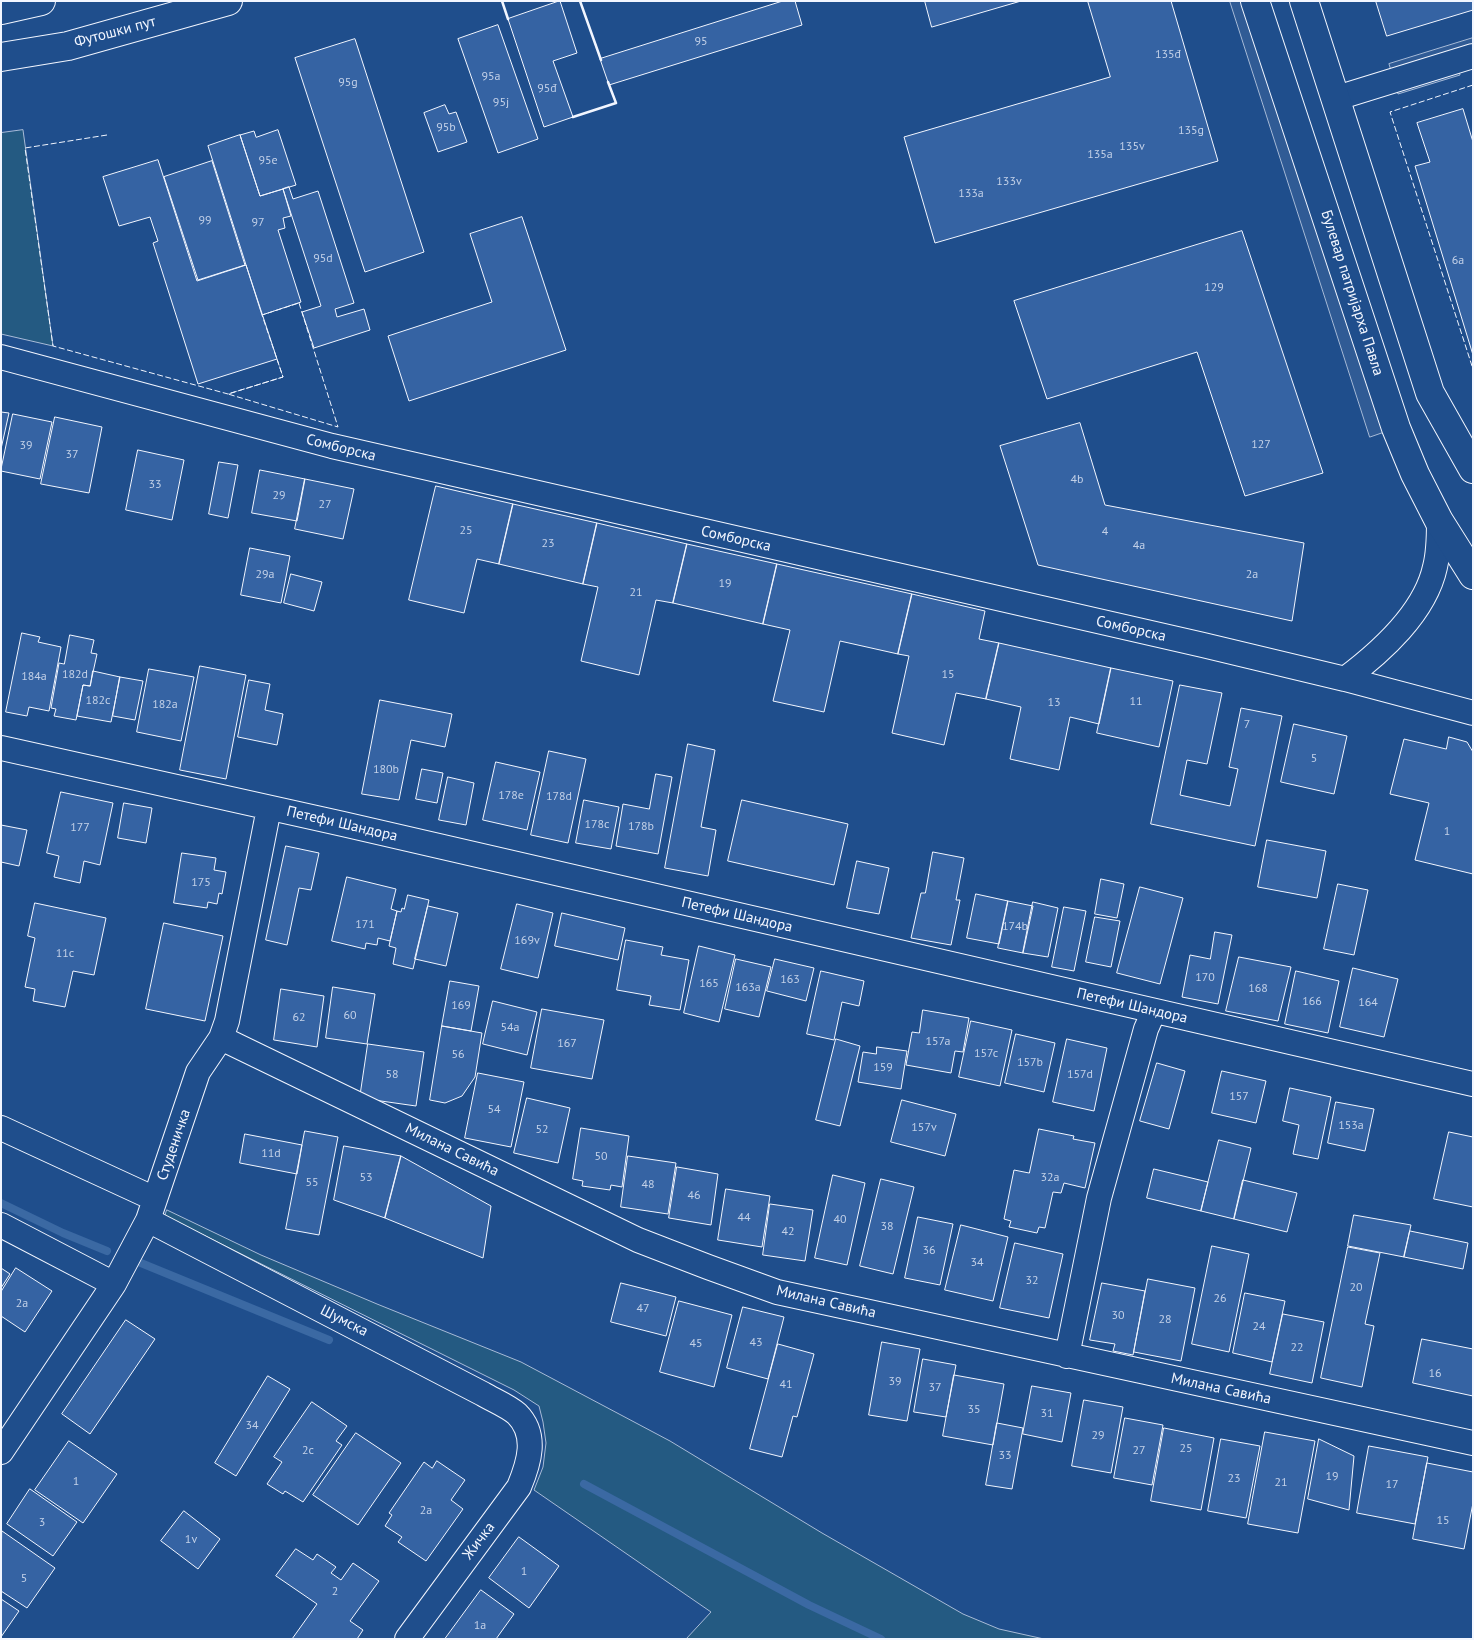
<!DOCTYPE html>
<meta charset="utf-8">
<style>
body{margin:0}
#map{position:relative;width:1474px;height:1640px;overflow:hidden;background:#1f4e8c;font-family:"PT Sans",sans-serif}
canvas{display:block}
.frame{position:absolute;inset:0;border:2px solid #f2f6ff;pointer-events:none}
</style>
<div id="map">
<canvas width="1474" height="1640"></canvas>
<div class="frame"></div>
</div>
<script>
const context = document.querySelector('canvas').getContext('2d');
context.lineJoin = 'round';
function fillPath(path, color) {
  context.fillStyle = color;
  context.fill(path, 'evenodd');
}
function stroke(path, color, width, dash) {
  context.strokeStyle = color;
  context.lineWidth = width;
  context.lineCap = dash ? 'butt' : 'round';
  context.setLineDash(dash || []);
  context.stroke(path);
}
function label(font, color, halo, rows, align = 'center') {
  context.font = font + ' "PT Sans",sans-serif';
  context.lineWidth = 4;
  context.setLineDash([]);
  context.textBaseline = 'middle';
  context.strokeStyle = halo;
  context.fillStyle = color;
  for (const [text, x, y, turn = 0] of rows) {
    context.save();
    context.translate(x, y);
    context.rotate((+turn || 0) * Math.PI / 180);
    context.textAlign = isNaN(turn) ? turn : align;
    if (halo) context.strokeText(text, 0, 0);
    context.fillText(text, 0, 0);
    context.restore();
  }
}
const green = new Path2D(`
 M23,130L53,346L1,334V133Z
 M167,1210L261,1255L377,1304L521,1362L670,1441L822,1533L963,1614L999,1629L1044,1639H686L711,1612L534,1490L543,1467L546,1443L543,1422L539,1406L514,1390L165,1216Z`);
fillPath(green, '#245a82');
stroke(green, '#a8bbd7', 1);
const parking = new Path2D(`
 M1230,1H1255L1396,428L1370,437Z
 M1473,38V56L1457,61L1460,75L1398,94L1389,64Z`);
fillPath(parking, '#305b95');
stroke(parking, '#a8bbd7', 1);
stroke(new Path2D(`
 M1,1203L63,1233L107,1251
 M136,1261L329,1340
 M584,1484L809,1605L881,1639`), '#3b69a3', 8);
const building = new Path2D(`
 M560,1L577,53L553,61L573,117L544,127L508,19Z
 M783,1H795L802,25L609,85L600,59Z
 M925,1H1021L932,27Z
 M1088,1H1171L1218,161L935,243L904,137L1110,77Z
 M1376,1H1473V10L1387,36Z
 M498,25L538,139L498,153L458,39Z
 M355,39L424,252L365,272L295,58Z
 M445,105L449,114L456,112L467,142L438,152L424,113Z
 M1463,109L1473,142V355L1415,166L1430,162L1417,123Z
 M278,130L296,185L260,196L240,135L254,131L256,137Z
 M240,135L260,196L283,189L291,216L283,218L285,228L278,230L301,302L262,315L208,146Z
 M158,160L197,281L246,265L277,359L198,384L153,243L158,241L150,217L119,226L103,177Z
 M212,161L245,265L198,280L164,177Z
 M289,187L293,199L318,191L354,303L335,309L337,317L364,309L370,330L314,348L302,312L321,306L283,189Z
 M522,217L566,350L409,401L388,336L492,302L470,234Z
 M1242,231L1323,473L1245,496L1197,352L1047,399L1014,301Z
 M1,412L9,413L1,449Z
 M13,414L52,422L40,479L1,471Z
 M55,417L102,427L89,493L41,484Z
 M1080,423L1105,505L1304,543L1292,621L1038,565L1000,446Z
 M138,450L184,460L172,520L126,510Z
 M219,462L238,465L228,518L209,514Z
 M260,470L305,479L297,521L252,513Z
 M305,479L354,489L343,539L295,529Z
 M436,486L513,504L499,564L477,559L464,613L409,600Z
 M513,504L597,523L583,584L499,564Z
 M597,523L687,544L673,603L656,600L639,675L581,661L598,587L583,584Z
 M687,544L777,564L763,624L673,603Z
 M250,548L290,556L281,603L241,595Z
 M777,564L912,594L898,654L840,641L824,712L773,701L790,630L763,624Z
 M291,574L322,582L314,611L284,603Z
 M912,594L985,611L979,639L999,643L986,699L956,693L944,745L892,733L909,656L898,654Z
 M22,633L40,637L38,642L61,647L49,711L29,707L27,716L6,712Z
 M70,635L94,640L91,653L97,654L90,686L83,685L76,720L54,716L56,709L51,708L59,663L64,664Z
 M999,643L1111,668L1099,724L1070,717L1059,770L1010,759L1021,707L986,699Z
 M200,666L246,675L226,779L180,770Z
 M1111,668L1173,681L1159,747L1097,733Z
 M149,669L194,677L181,741L137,732Z
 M93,671L120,677L111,722L77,716L83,685L90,686Z
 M120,677L143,681L135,720L113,716Z
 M249,680L270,684L265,710L283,714L277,745L238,737Z
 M1180,685L1222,693L1207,764L1187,760L1180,795L1230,806L1238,769L1229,767L1241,708L1282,716L1255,846L1151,824Z
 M380,700L452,714L445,747L411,740L399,800L362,794Z
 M1294,724L1347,736L1334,794L1281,782Z
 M1449,737L1467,742L1473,752V874L1415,860L1429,803L1390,794L1404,739L1446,749Z
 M688,744L715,750L701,827L716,830L708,876L665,868Z
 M549,751L586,759L568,843L531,835Z
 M496,762L540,772L527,830L483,820Z
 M422,769L443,773L437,803L416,799Z
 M656,774L672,777L658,854L616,846L623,804L649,809Z
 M448,777L474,783L466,825L439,820Z
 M61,792L113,803L100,865L84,861L80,883L54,877L59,856L47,853Z
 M584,800L619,807L611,849L576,843Z
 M742,800L848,824L834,885L728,861Z
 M124,803L152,808L146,843L118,838Z
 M1,825L27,830L19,866L1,862Z
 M1267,840L1326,851L1317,898L1258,887Z
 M286,846L319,853L311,890L299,888L287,945L266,940Z
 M933,852L964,858L956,900H960L951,945L911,938L921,893H925Z
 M182,853L216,858L214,870L226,872L222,894L219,893L217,904L208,902L207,908L174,903Z
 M857,861L889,868L879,914L847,908Z
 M347,877L396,889L391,909L397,911L390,941L378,938L377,945L366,943L365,949L332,941Z
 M1101,879L1124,884L1117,918L1095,914Z
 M1338,884L1368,890L1354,955L1324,949Z
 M1140,887L1183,898L1160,984L1117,973Z
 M976,894L1008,901L999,944L967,938Z
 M408,895L429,900L413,969L393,964L396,948L389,946L397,911L401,912L402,908L404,909Z
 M1008,901L1033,906L1023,953L998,948Z
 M1033,902L1058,908L1048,957L1023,953Z
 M35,903L106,918L94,975L73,971L65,1007L33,1001L35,989L25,987L35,938L28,936Z
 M517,904L553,913L538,978L501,969Z
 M428,906L458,913L446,966L415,959Z
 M1064,907L1086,911L1074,971L1052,967Z
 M562,913L625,928L618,960L555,946Z
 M1095,917L1120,921L1111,967L1086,962Z
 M164,923L223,936L205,1021L146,1009Z
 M1215,932L1232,935L1218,1004L1182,997L1190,955L1210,959Z
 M626,940L663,947L661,955L689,960L680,1010L649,1005L651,996L617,990Z
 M699,946L735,955L719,1022L684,1013Z
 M1239,957L1291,967L1278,1021L1226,1011Z
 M736,959L771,967L759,1017L725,1009Z
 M775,959L814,968L806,1001L767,991Z
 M1353,968L1398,979L1384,1037L1340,1027Z
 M821,971L864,981L859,1006L842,1002L834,1040L807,1034Z
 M1296,971L1339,981L1328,1033L1285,1024Z
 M450,981L479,986L471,1031L442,1026Z
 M333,987L375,994L367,1044L326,1038Z
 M281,989L324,996L317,1047L274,1040Z
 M493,1001L537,1012L527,1055L483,1044Z
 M542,1009L604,1020L592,1079L531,1068Z
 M923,1010L969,1018L963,1052L955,1051L951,1073L906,1065L912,1032L919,1033Z
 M971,1021L1012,1030L1000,1086L959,1077Z
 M442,1026L482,1033L475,1077L462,1096L445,1103L430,1100Z
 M1016,1034L1055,1043L1044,1092L1005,1083Z
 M836,1039L860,1046L840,1126L816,1120Z
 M1067,1039L1107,1048L1094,1111L1053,1102Z
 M368,1044L424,1052L416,1106L360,1098Z
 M877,1047L907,1051L901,1089L858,1082L863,1052L876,1054Z
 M1157,1063L1185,1071L1169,1129L1140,1121Z
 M1222,1071L1266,1081L1256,1123L1212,1113Z
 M478,1073L524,1082L511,1147L465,1138Z
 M1290,1088L1331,1097L1318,1159L1293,1154L1299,1125L1283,1121Z
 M527,1098L570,1108L558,1163L514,1153Z
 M902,1100L956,1114L945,1156L891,1142Z
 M1336,1102L1374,1109L1365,1151L1328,1143Z
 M581,1128L629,1136L622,1187L611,1185L610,1190L582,1186L583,1181L573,1179Z
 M1039,1129L1074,1136L1073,1139L1095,1143L1085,1188L1064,1183L1061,1193L1053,1192L1045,1228L1039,1227L1037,1233L1009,1227L1011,1221L1004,1219L1014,1170L1029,1173Z
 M305,1131L338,1137L319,1235L286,1229Z
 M1449,1132L1473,1137V1207L1434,1199Z
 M245,1134L302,1145L297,1174L240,1163Z
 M1219,1140L1251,1148L1234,1219L1201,1211Z
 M344,1146L401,1156L385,1218L334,1200Z
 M401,1156L491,1206L483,1258L385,1218Z
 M628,1156L676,1163L668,1214L621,1207Z
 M677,1167L718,1174L711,1225L669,1218Z
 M1154,1169L1208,1182L1201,1211L1147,1198Z
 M833,1175L865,1183L847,1265L815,1258Z
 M881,1179L914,1187L893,1274L860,1266Z
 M1243,1180L1297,1193L1287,1232L1234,1219Z
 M726,1189L770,1196L762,1247L718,1240Z
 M770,1204L813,1210L805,1261L763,1255Z
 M1354,1215L1411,1225L1404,1257L1348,1246Z
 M918,1217L953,1224L940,1285L905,1278Z
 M961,1225L1008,1237L993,1301L945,1290Z
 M1410,1231L1468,1243L1463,1269L1404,1257Z
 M1015,1243L1063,1254L1049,1318L1000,1308Z
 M1212,1246L1249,1254L1229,1352L1192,1344Z
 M1348,1247L1380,1253L1365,1324L1374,1326L1362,1387L1321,1378Z
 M1,1268L10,1274L1,1288Z
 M16,1268L52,1291L25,1332L1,1316V1292Z
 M1148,1279L1195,1288L1181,1361L1134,1352Z
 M621,1283L676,1297L666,1336L611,1322Z
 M1102,1283L1145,1291L1133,1355L1113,1351L1115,1344L1090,1340Z
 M1245,1293L1285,1301L1272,1362L1233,1353Z
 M679,1301L732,1315L714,1387L660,1372Z
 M743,1307L784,1317L768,1379L727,1368Z
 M1283,1314L1324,1322L1312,1383L1270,1374Z
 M126,1320L155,1339L90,1434L62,1414Z
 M1422,1339L1473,1349V1396L1413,1383Z
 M882,1342L920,1349L907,1421L869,1415Z
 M778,1344L814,1354L797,1417L793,1416L782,1457L750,1449Z
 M923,1359L956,1365L946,1417L914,1412Z
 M954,1375L1004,1384L993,1445L943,1436Z
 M268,1376L290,1389L236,1476L215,1463Z
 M1032,1386L1071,1393L1062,1442L1023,1434Z
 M1084,1400L1123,1407L1111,1473L1072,1466Z
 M312,1402L347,1426L336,1441L342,1445L303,1502L285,1491L283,1494L267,1484L282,1462L274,1457Z
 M1125,1418L1163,1425L1152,1485L1114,1478Z
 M997,1423L1023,1428L1012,1489L986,1485Z
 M1164,1428L1214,1438L1201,1510L1151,1501Z
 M1265,1432L1315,1441L1298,1533L1248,1524Z
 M356,1433L401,1463L358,1525L313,1495Z
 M1221,1439L1260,1446L1246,1518L1208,1511Z
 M1319,1439L1354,1456L1349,1510L1308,1499Z
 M69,1441L117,1474L83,1523L35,1490Z
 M1369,1446L1428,1457L1415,1524L1357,1513Z
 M437,1461L465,1480L451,1500L463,1509L426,1561L398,1542L402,1537L385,1526L392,1515L389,1513L424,1462L432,1468Z
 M1427,1463L1473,1472V1503L1464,1549L1413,1539Z
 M30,1489L77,1522L53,1556L7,1524Z
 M184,1511L220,1539L198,1569L161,1541Z
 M2,1531L55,1568L27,1608L1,1591Z
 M519,1537L559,1566L529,1608L489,1578Z
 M296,1549L313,1560L317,1554L336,1567L331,1573L341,1580L353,1563L379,1581L350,1621L363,1630L357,1639H292L317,1604L276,1576Z
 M481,1590L514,1614L496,1639H445Z
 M1,1599L19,1611L1,1637Z`);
fillPath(building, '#3563a3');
stroke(building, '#f2f6ff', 1);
const street = new Path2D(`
 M1337,98L1473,56
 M1,357L332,446L1203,645L1345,679L1473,713
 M1345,679C1381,652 1425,613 1435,567C1439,552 1439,537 1439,521
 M1,748L343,824L1473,1084
 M221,1038L638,1240L708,1267L777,1292L1473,1443
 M1,1128L155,1199
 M148,1220L483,1394C493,1400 508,1406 517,1414C538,1435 529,1463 519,1487L407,1639
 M1,1225L114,1284
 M1067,1356L1099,1198L1146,1029L1154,1011
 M1,1452L114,1284L148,1220L198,1072L221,1038L227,1021L269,808`);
const secondary = new Path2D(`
 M1255,1L1396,428L1415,474L1439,521L1473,575
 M1304,1L1430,393L1473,469`);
const primary = new Path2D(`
 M1,10L41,1
 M1,57L68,46L228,1`);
stroke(street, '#f2f6ff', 26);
stroke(secondary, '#f2f6ff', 30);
stroke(primary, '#f2f6ff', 30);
stroke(street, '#1f4e8c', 24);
stroke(secondary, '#1f4e8c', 28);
stroke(primary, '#1f4e8c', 28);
stroke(new Path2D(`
 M1473,85L1390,112L1473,369
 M107,135L25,148L53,346L228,394L283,377L277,359
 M299,303L338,427L228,394L283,377L262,315Z`), '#f2f6ff', 1, [6, 2.5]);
stroke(new Path2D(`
 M502,1L508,19
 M580,1L601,60
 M573,117L616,103L608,82`), '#f2f6ff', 2.5);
label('12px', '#c3d1e8', null, [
 ["95",701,42],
 ["135đ",1168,55],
 ["95a",491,77],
 ["95g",348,83],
 ["95đ",547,89],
 ["95j",501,103],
 ["95b",446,128],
 ["135g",1191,131],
 ["135v",1132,147],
 ["135a",1100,155],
 ["95e",268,161],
 ["133v",1009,182],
 ["133a",971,194],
 ["99",205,221],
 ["97",258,223],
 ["95d",323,259],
 ["6a",1458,261],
 ["129",1214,288],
 ["127",1261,445],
 ["39",26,446],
 ["37",72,455],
 ["4b",1077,480],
 ["33",155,485],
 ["29",279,496],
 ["27",325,505],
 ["25",466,531],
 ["4",1105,532],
 ["23",548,544],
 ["4a",1139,546],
 ["29a",265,575],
 ["2a",1252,575],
 ["19",725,584],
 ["21",636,593],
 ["182d",75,675],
 ["15",948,675],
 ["184a",34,677],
 ["182c",98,701],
 ["11",1136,702],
 ["13",1054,703],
 ["182a",165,705],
 ["7",1247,725],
 ["5",1314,759],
 ["180b",386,770],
 ["178e",511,796],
 ["178d",559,797],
 ["178c",597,825],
 ["178b",641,827],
 ["177",80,828],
 ["1",1447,832],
 ["175",201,883],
 ["171",365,925],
 ["174b",1015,927],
 ["169v",527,941],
 ["11c",65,954],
 ["170",1205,978],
 ["163",790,980],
 ["165",709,984],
 ["163a",748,988],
 ["168",1258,989],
 ["166",1312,1002],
 ["164",1368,1003],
 ["169",461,1006],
 ["60",350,1016],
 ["62",299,1018],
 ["54a",510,1028],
 ["157a",938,1042],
 ["167",567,1044],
 ["157c",986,1054],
 ["56",458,1055],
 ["157b",1030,1063],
 ["159",883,1068],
 ["58",392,1075],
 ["157d",1080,1075],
 ["157",1239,1097],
 ["54",494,1110],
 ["153a",1351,1126],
 ["157v",924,1128],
 ["52",542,1130],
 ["11d",271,1154],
 ["50",601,1157],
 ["53",366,1178],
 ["32a",1050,1178],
 ["55",312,1183],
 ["48",648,1185],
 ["46",694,1196],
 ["44",744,1218],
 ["40",840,1220],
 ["38",887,1227],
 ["42",788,1232],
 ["36",929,1251],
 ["34",977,1263],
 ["32",1032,1281],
 ["20",1356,1288],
 ["26",1220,1299],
 ["2a",22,1304],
 ["47",643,1309],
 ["30",1118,1316],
 ["28",1165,1320],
 ["24",1259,1327],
 ["43",756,1343],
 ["45",696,1344],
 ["22",1297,1348],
 ["16",1435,1374],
 ["39",895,1382],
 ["41",786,1385],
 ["37",935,1388],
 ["35",974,1410],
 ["31",1047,1414],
 ["34",252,1426],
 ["29",1098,1436],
 ["25",1186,1449],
 ["2c",308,1451],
 ["27",1139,1451],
 ["33",1005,1456],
 ["19",1332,1477],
 ["23",1234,1479],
 ["1",76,1482],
 ["21",1281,1483],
 ["17",1392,1485],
 ["2a",426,1511],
 ["15",1443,1521],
 ["3",42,1523],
 ["1v",191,1540],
 ["1",524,1572],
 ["5",24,1579],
 ["2",335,1592],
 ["1a",480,1626]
]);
label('15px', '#f2f6ff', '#1f4e8c', [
 ["Футошки пут",115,32,-15],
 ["Булевар патријарха Павла",1352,293,72],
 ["Сомборска",341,448,14],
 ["Сомборска",736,539,13],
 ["Сомборска",1131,629,13],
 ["Петефи Шандора",342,824,13],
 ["Петефи Шандора",737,915,13],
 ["Петефи Шандора",1132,1006,13],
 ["Студеничка",174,1145,-71],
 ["Милана Савића",452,1150,26],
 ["Милана Савића",826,1302,13],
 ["Шумска",344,1321,27],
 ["Милана Савића",1221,1389,12],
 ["Жичка",479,1541,-53]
]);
</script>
